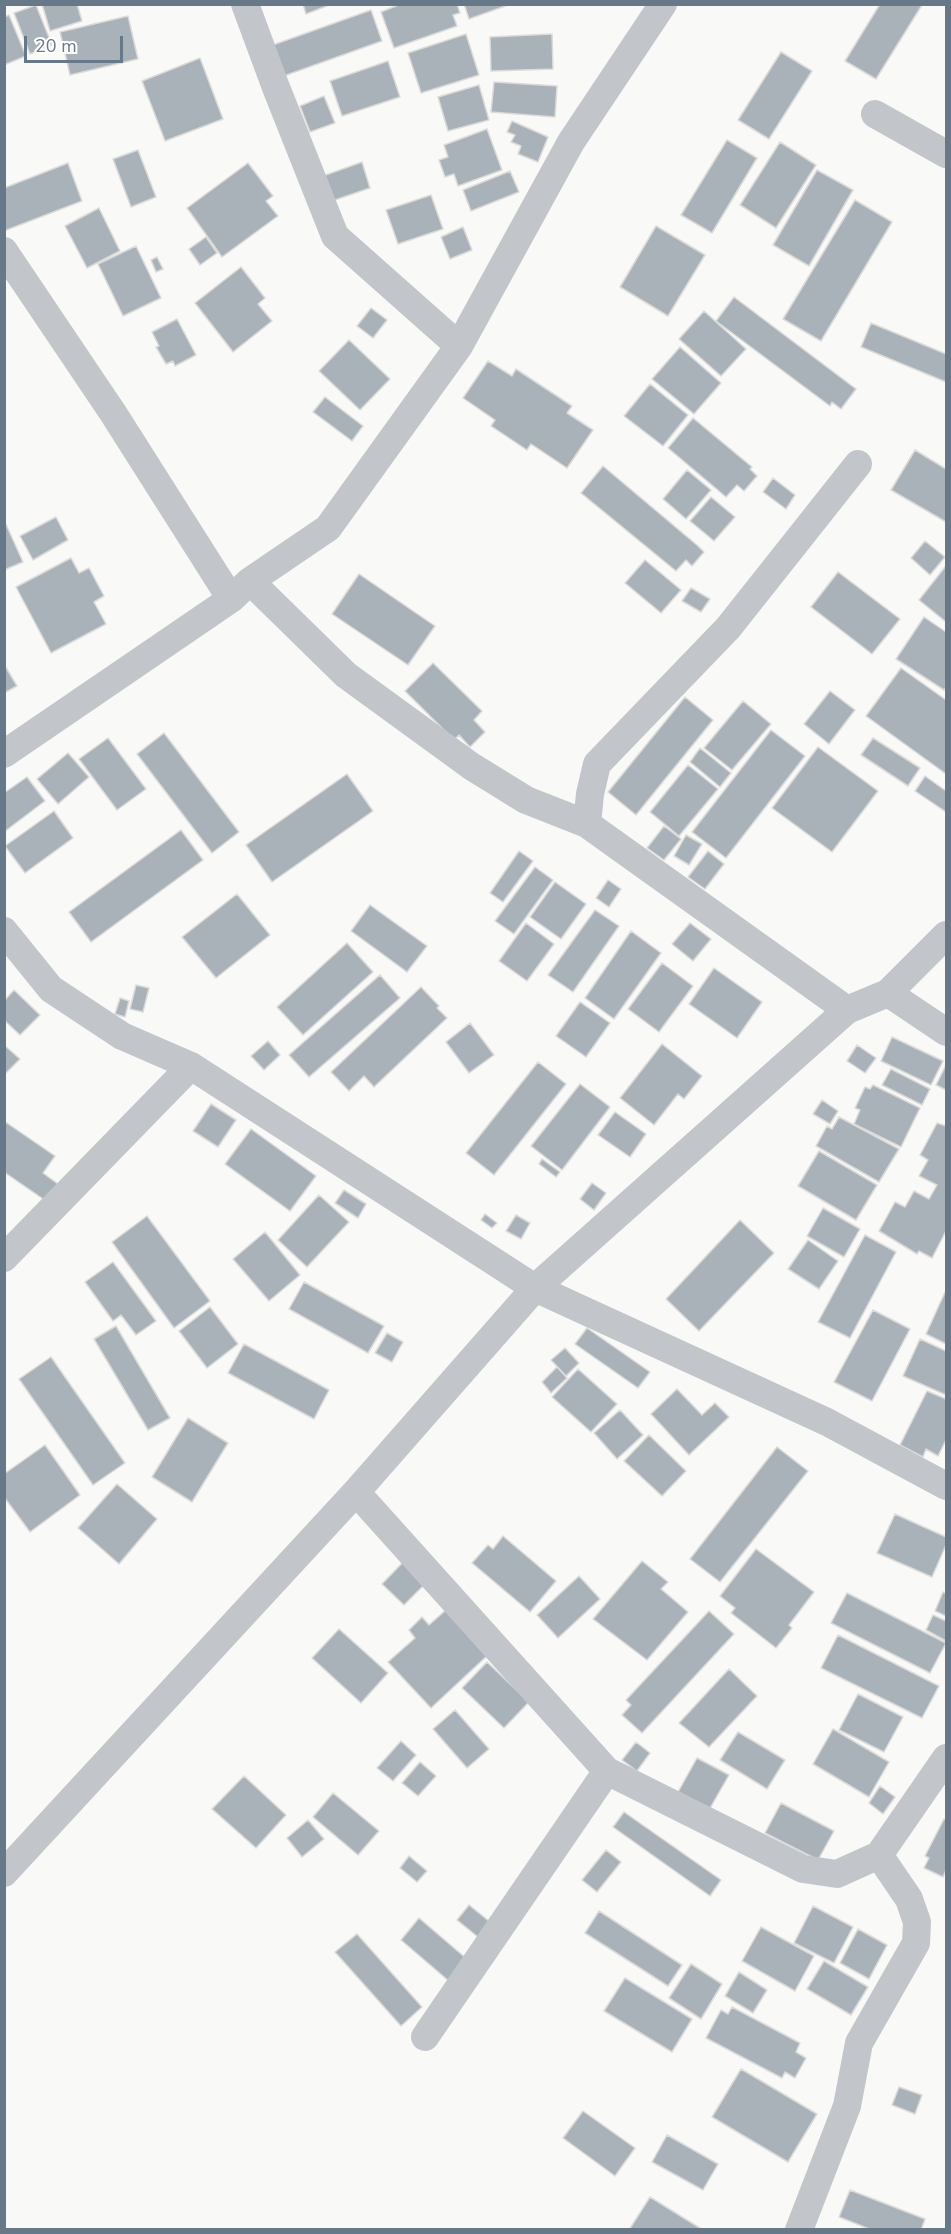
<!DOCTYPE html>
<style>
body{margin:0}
#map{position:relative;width:951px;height:2234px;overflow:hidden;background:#f9f9f7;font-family:"Nunito Sans",sans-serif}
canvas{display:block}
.frame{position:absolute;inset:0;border:6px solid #677889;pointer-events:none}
.scale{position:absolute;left:24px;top:36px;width:99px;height:27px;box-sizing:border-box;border:3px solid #677889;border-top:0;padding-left:8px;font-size:18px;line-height:21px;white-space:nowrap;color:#677889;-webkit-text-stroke:4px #fff;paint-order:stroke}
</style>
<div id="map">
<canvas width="951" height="2234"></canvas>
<div class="frame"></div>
<div class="scale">20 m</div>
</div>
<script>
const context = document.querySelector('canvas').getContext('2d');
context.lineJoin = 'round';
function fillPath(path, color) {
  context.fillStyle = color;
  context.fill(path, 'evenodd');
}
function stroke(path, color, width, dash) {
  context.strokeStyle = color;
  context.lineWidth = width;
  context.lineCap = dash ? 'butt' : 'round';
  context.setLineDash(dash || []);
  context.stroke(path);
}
const building = new Path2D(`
 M42,4H77L82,21L50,31Z
 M303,4H332L306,14Z
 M401,4H457L460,13L453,15L457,26L394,48L381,12Z
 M464,4H511L469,19Z
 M880,4L922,5L876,79L845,61Z
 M36,5L52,45L30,54L14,13Z
 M371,10L382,41L281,77L270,46Z
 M9,15L26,56L4,65V17Z
 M128,16L138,59L70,75L60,32Z
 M466,34L479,75L421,93L408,53Z
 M552,34L553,69L491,71L490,37Z
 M781,52L812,71L769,139L738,120Z
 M200,58L223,119L165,141L142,81Z
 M388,61L400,97L342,116L330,81Z
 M494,82L557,86L555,117L491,112Z
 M479,85L489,120L448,131L438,97Z
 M324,96L335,123L310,132L300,106Z
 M512,121L548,137L538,162L518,154L521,146L511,142L515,135L507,132Z
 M487,129L502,170L458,186L454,174L445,177L439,160L448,157L444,145Z
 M727,140L757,158L712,233L681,215Z
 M780,142L816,165L776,228L740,205Z
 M138,150L156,197L131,207L113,159Z
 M362,162L370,188L332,201L323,176Z
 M68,163L82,201L4,231V188Z
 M248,163L273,196L266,201L278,216L222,257L187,208Z
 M817,170L853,190L809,266L773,245Z
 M510,171L519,192L471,211L463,190Z
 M431,195L443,229L398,244L386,210Z
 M855,200L892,222L821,341L783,319Z
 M99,208L120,251L87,268L65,226Z
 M656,226L705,255L668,316L620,287Z
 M463,227L472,250L450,259L441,237Z
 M206,237L217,253L200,265L189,249Z
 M136,246L161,298L123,316L98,264Z
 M157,257L163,269L156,272L151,260Z
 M241,267L265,298L258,304L272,321L233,352L195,303Z
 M734,297L856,389L841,409L832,402L830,406L716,321Z
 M371,308L387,320L373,338L357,326Z
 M704,311L746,349L721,376L679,339Z
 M177,319L196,355L175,366L173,361L166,364L156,347L159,346L152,332Z
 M871,323L946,354V382L861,347Z
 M349,340L390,379L360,410L319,371Z
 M680,347L721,383L694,414L652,379Z
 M488,361L512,376L516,369L572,406L567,413L593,430L567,468L531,444L527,450L491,426L495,420L463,398Z
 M650,384L688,415L663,446L624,416Z
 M325,397L363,426L352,441L313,412Z
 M693,418L752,467L750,469L757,476L744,491L737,485L726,497L668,448Z
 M915,450L946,469V522L891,490Z
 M603,466L698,546L704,552L692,566L686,560L676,571L581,493Z
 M687,470L711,490L686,519L663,499Z
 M773,478L795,495L786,509L763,492Z
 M711,497L735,517L714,541L690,521Z
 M56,517L68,540L33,560L20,536Z
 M4,520L23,562L4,570Z
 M925,541L945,557L930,575L911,558Z
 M71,558L79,573L89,568L104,596L94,602L106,624L51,653L16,587Z
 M645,560L681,590L661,613L625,583Z
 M945,567L946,568V622L919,600Z
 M838,572L900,619L872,654L811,607Z
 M359,574L435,626L408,665L332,614Z
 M691,588L710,599L701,612L682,601Z
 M924,617L946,632V687L944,690L896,659Z
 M433,663L482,711L474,720L485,732L470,747L459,735L454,740L405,691Z
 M4,664L17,686L4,693Z
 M901,668L946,700V774L866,716Z
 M830,691L855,710L829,744L804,724Z
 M685,697L713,720L636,815L608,792Z
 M743,701L771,724L732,770L704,748Z
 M771,730L805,756L726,858L692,832Z
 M164,733L239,832L212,853L137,754Z
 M108,738L146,789L117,810L79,759Z
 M873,738L920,768L908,786L861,755Z
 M818,747L878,791L832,852L772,808Z
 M700,748L731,773L720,787L690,762Z
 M68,753L89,777L58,804L37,779Z
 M688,765L718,789L679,836L650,812Z
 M347,774L373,811L272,882L246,845Z
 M925,776L946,791V812L915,791Z
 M27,777L45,801L4,832V793Z
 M54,811L73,838L25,873L5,846Z
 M664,826L681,839L664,860L647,848Z
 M181,830L203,860L91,942L69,912Z
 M686,835L702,844L689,865L674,856Z
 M519,851L533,861L503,902L490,893Z
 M708,851L724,864L705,889L688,877Z
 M535,867L553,880L514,934L495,921Z
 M608,880L621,889L609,907L596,898Z
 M555,882L586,904L561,939L530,917Z
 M237,894L270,935L216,978L182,937Z
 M370,905L427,946L407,972L351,931Z
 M595,910L619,926L573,992L548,975Z
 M526,923L554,944L527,981L499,961Z
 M690,923L711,939L693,961L672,944Z
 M631,931L661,953L614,1019L585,998Z
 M347,943L373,972L303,1035L277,1007Z
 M662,963L693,986L659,1032L628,1009Z
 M714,968L762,1002L737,1038L689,1004Z
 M380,975L400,998L309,1077L289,1055Z
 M136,985L149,988L143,1012L130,1009Z
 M421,987L439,1006L437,1008L447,1018L374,1087L364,1076L349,1091L331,1072Z
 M14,990L40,1015L20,1035L4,1020V1001Z
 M120,998L129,1001L125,1017L115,1014Z
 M580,1002L610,1023L586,1057L556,1036Z
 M470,1023L494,1055L469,1073L446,1042Z
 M892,1037L943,1061L931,1085L881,1061Z
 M268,1041L280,1055L264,1070L251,1056Z
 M662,1044L702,1076L684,1099L678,1094L654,1125L620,1098Z
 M4,1045L20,1059L4,1075Z
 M857,1045L876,1058L865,1073L847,1061Z
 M538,1062L566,1084L494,1175L466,1153Z
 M946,1065V1090L936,1085Z
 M891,1069L930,1089L922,1105L882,1085Z
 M580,1084L610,1107L562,1170L531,1146Z
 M873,1085L920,1108L901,1147L854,1124L860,1110L855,1108L865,1087L870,1089Z
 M822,1100L838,1111L830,1124L813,1114Z
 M211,1104L236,1120L218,1147L193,1131Z
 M615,1112L646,1134L630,1157L598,1135Z
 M839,1117L899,1149L879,1182L816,1146L827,1126L832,1129Z
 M4,1121L55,1156L43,1173L58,1184L46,1201L4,1172Z
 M937,1123L946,1126V1231L932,1258L919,1251L917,1254L879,1231L895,1202L905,1207L914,1191L929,1199L937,1185L919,1176L928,1160L920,1155Z
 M251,1129L316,1176L290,1211L225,1164Z
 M819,1151L877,1185L856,1220L798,1186Z
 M542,1159L560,1172L556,1177L539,1164Z
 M592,1183L606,1193L594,1210L580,1199Z
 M344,1190L366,1204L358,1218L335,1203Z
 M319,1195L349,1222L307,1267L278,1240Z
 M823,1208L860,1229L844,1257L807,1236Z
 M485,1214L497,1223L492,1228L481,1220Z
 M516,1215L530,1223L521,1239L506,1231Z
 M147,1216L210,1301L174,1328L112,1242Z
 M740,1220L774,1253L699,1331L666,1299Z
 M265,1232L300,1275L269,1301L233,1259Z
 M865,1235L896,1252L850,1338L818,1322Z
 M808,1240L838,1261L819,1289L788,1269Z
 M113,1262L156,1321L136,1335L121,1315L113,1321L85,1282Z
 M304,1282L384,1326L368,1353L289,1309Z
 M946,1290V1344L926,1334Z
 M210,1307L238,1344L207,1368L179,1331Z
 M873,1310L910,1329L872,1401L834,1382Z
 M116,1326L170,1418L148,1430L94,1339Z
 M587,1328L650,1372L638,1388L575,1344Z
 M387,1333L403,1342L392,1362L375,1353Z
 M920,1339L946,1351V1395L903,1376Z
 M244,1344L329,1390L314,1419L228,1373Z
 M565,1348L579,1363L566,1376L551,1360Z
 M51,1357L125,1463L93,1485L19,1379Z
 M557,1367L567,1378L551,1393L542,1382Z
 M578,1369L617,1404L591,1432L552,1397Z
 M677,1389L702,1415L715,1403L729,1417L689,1455L651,1414Z
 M927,1391L946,1399V1440L938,1456L926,1449L923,1457L900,1445Z
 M620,1410L643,1435L617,1459L594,1433Z
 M188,1418L228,1443L192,1502L152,1477Z
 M649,1435L686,1471L662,1496L624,1461Z
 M45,1445L80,1495L30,1532L4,1497V1474Z
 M777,1447L808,1471L720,1582L690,1559Z
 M117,1484L157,1519L119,1564L78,1528Z
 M895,1514L946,1537V1545L932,1577L877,1553Z
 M503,1536L556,1581L530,1612L472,1563L488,1545L493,1549Z
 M756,1549L814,1592L789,1625L792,1628L776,1648L731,1613L735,1608L720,1596Z
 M408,1557L430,1579L404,1605L382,1584Z
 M642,1561L668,1582L661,1589L688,1612L647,1660L593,1619Z
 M579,1576L600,1599L558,1638L537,1615Z
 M943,1592L946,1594V1616L935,1611Z
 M847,1593L946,1643L930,1673L831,1623Z
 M447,1609L489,1654L431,1708L388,1662L415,1638L409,1630L422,1617L429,1625Z
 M709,1611L734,1634L642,1733L622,1715L631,1705L626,1700Z
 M933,1615L946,1621V1641L926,1630Z
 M339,1629L388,1673L361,1703L312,1658Z
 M838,1635L939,1686L922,1718L821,1668Z
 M487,1662L529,1702L504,1728L462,1688Z
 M729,1669L757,1696L709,1747L679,1723Z
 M858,1694L903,1717L884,1752L839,1730Z
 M455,1710L489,1749L467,1768L433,1729Z
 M833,1729L889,1762L869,1797L813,1764Z
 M738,1732L785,1760L767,1789L720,1760Z
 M401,1741L416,1755L393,1781L377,1768Z
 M636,1742L650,1753L637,1771L622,1760Z
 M697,1758L729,1775L709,1810L678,1792Z
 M420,1762L436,1776L418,1796L402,1783Z
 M244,1776L286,1815L256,1848L212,1809Z
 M880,1786L895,1797L883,1814L869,1803Z
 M333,1793L379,1831L358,1855L313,1817Z
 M781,1803L834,1831L818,1860L765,1833Z
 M624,1812L721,1880L710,1896L613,1827Z
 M944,1819L946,1820V1870L943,1877L924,1868L929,1858L925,1856Z
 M308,1820L324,1839L302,1857L287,1838Z
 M606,1850L621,1862L597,1892L582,1880Z
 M409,1856L427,1871L417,1882L400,1868Z
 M469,1905L490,1922L478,1937L457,1920Z
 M813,1906L853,1927L834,1963L794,1943Z
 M599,1911L682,1965L668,1986L585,1933Z
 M419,1918L468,1960L450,1982L401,1940Z
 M761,1927L814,1956L795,1991L742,1961Z
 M858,1929L887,1945L869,1979L840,1963Z
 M357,1934L422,2007L401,2026L335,1952Z
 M824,1961L868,1987L851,2015L807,1989Z
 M691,1964L722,1984L701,2019L669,1998Z
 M739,1972L767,1990L753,2013L725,1996Z
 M625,1978L692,2019L672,2052L604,2011Z
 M732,2007L800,2043L796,2052L806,2058L795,2078L785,2072L782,2078L706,2038L721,2010L728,2014Z
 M741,2069L817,2114L788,2162L712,2117Z
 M899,2087L922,2095L915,2114L892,2105Z
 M583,2111L635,2148L615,2176L563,2138Z
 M667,2135L718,2164L703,2190L652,2162Z
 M850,2190L925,2219L921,2230H872L839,2217Z
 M650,2197L703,2230H629Z`);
fillPath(building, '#a9b1b9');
stroke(building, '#dbdbd9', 1.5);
stroke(new Path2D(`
 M245,4L275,85L335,236L459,346
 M875,114L946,154
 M4,251L113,413L231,599
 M250,581L346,675L471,766L526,800L587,824L847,1010L888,993L946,935
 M4,754L231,599L250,581L328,528L459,346L571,142L663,4
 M587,824L590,794L597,764L728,628L858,464
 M4,931L51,989L122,1036L191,1066L535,1288L827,1422L946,1486
 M888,993L946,1032
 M4,1258L191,1066
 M356,1492L607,1771L803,1869L837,1874L879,1855L946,1758
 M4,1873L356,1492L535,1288L847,1010
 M425,2037L607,1771
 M799,2230L847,2106L859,2043L916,1943L917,1922L909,1899L879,1855`), '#c2c6cb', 28);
</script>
